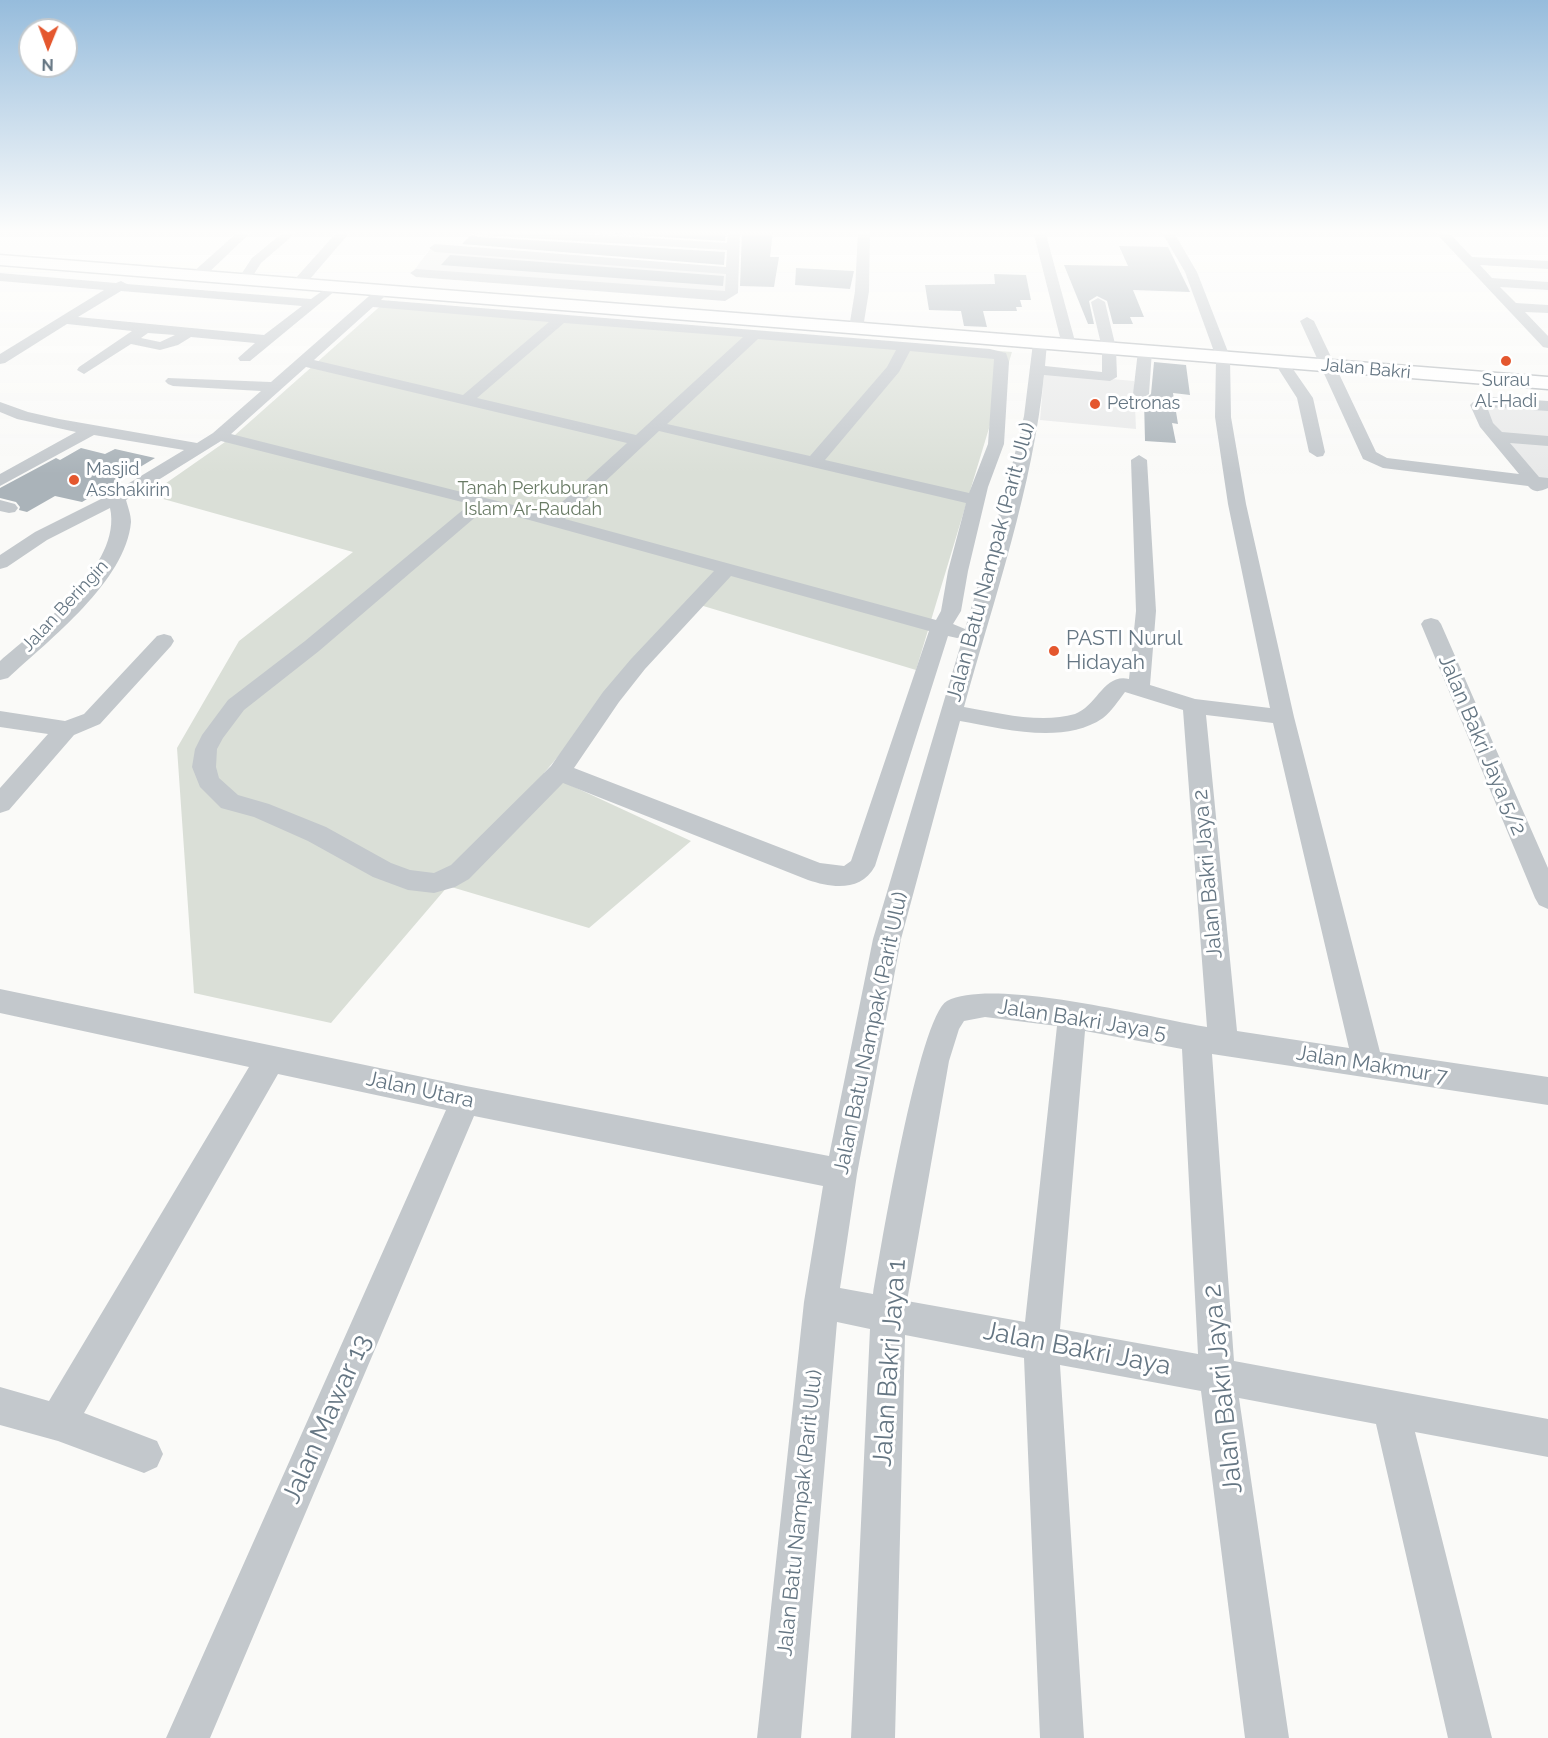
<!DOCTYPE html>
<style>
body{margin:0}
#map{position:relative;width:1548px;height:1738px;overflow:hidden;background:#fafaf8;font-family:Raleway,sans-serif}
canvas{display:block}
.north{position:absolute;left:18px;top:18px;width:60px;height:60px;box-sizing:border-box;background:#fff;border:2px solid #c1c8cd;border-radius:50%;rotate:181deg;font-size:16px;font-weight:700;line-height:24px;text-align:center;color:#657683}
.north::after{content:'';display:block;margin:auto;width:21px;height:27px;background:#e4572e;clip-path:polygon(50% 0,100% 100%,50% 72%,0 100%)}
</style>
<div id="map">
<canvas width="1548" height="1738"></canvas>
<div class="north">N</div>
</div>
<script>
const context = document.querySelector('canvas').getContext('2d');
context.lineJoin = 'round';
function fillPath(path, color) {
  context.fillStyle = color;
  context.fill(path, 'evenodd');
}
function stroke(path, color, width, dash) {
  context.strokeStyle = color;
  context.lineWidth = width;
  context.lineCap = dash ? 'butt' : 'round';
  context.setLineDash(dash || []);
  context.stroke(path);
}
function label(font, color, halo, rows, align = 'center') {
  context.font = font + ' Raleway,sans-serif';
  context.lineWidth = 6;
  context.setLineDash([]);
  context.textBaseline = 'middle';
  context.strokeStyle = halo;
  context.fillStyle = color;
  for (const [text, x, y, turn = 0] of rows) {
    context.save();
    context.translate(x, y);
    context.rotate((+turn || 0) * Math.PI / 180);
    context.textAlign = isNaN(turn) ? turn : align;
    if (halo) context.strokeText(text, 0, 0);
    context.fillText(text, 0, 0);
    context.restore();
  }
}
fillPath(new Path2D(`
 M432,247L734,270L726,299L411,274Z
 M1044,373L1134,381L1136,429L1040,420Z
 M1486,399L1548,403V486L1531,485L1472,404Z`), '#e8e9e9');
fillPath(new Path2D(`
 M386,301L1012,352L916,670L690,602L544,773L691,841L589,928L448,886L331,1023L194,993L177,748L239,641L353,552L149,495L235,435Z`), '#dadfd7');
fillPath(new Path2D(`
 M576,231H726L725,241Z
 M742,231H773L770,257H779L774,287L740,286Z
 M472,234L479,237L725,252L724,265L462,244Z
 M1119,246L1168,247L1190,292L1133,290L1144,317H1130L1133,324H1113L1107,301L1097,296L1089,301L1094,324H1088L1064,265L1128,266Z
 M450,255L724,276L723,286L441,265Z
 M796,268L854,271L850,289L795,285Z
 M994,274L1026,275L1031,300H1020L1022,307H1016L1017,311H983L987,327L964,326L961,311L929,310L925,285L995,284Z
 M1154,362L1186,365L1190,395L1173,393L1178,424L1172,423L1176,443L1145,441L1144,400L1151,394Z
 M81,448L105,454L115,449L155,458L82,502L55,496L27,512L19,510L20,507L16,502L0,498V488L56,458L60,460Z`), '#aab3b9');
const major = new Path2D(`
 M0,255L1548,377V389L0,265Z`);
stroke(major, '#b5babe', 3);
fillPath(new Path2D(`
 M239,231H252L202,279H192L191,276L192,273Z
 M285,231H298L261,263L249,282H239L238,279L252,258Z
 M338,231H351L304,286H294L293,283L294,280Z
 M473,231H538L727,243L728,231H740L738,293L725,301L416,277L410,273L416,269L725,291L726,274L435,252L429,248L435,244L726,267L727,250L479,235Z
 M858,231H870L869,291L863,328L856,332L849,328L855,291Z
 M1033,231H1045L1076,345L1074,348L1069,349L1062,345Z
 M1161,231H1173L1197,272L1230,357L1231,417L1246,504L1294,717L1380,1052L1548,1077V1105L1212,1054L1234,1361L1548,1419V1457L1415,1432L1492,1738H1448L1376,1424L1239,1398L1289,1738H1245L1201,1391L1060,1365L1084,1738H1040L1024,1358L905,1335L895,1738H851L870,1329L837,1322L801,1738H757L804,1302L823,1186L474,1116L210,1738H166L446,1110L278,1074L84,1413L157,1441L163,1454L157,1467L144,1473L58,1441L0,1425V1387L49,1401L249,1067L0,1013V989L466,1086L829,1156L873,939L963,637L957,638L948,636L875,866C861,892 832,888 808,880L563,783L469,879L455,887L434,893L408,890L373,877L308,841L254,817L221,808L200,787L192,767L195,749L202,735L228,700L305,641L470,504L221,441L126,500C128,507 131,515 131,522C126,581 49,640 8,678L0,680V661C38,628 123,565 110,508L47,540L7,567L0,569V555L35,532L111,494L184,450L94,435L0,486V474L76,432L17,419L0,412V402L28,412L59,419L197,443L213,433L261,391L173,386L168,384L165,381L168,378L271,382L377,289L382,288L389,292L381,300L990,349L1006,353L1009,362L1004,444L988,487L968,571L961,611L953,624L965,629L1007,486L1024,416L1033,343L1040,339L1047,343L1045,366L1102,372V348L1091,302L1098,298L1105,302L1116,348L1117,377L1110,381L1044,375C1033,487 994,599 964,707C998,713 1041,724 1075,714C1097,706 1104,673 1129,679L1136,611L1131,460L1139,455L1147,460L1156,611L1150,685L1195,699L1270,708L1228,504L1215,417L1216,357L1185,272ZM373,307L549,322L463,395L314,360ZM564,323L743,337L636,435L477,398ZM758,339L896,350L887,367L810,456L667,424ZM910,351L994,359L988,444L969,493L825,460L899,372ZM306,367L627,443L549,514L231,434ZM659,431L966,503L948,571L941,611L936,620L565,519ZM486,508L714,571L631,659L603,692L551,766L451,865L434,873L410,870L391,863L326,827L269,804L238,795L219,778L216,767L217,749L223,738L244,710L319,651ZM731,576L929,631L851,861L844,866L820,863L574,768L619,702L645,669ZM1125,692L1183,710L1207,1027C1150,1018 994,977 947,1001C919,1016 880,1252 873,1294L840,1288L857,1174L901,939L960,721C1004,729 1064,745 1103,718C1112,711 1118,701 1125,692ZM1206,715L1273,723L1349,1048L1237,1031ZM985,1017L1057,1026L1025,1322L907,1301L949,1061L959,1029L964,1021ZM1085,1031L1182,1049L1198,1354L1060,1329Z
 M1434,231H1447L1472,257L1548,261V269L1480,265L1492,278L1548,282V290L1500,287L1516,303L1548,305V313L1525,312L1548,336V348L1543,347Z
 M1541,231H1548V236Z
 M0,273L116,283L121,281L127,284L311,299L335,282L341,286L250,361H240L238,358L255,343L191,337L178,345L160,350L131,344L84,374L77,370L79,367L132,331L67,324L5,363L0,364V354L104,290L0,281ZM121,291L302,306L264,335L78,317ZM148,333L175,335L160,342L141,338Z
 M1307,317L1314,321L1376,452L1387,458L1519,474L1480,427L1470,405L1473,402L1489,397L1548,401V411L1487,407L1493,423L1502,432L1548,436V446L1510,443L1539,477L1548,478V488C1540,491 1535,494 1528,486L1383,468L1363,459L1300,321Z
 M1145,347L1152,351L1149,394L1141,399L1133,394L1138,351Z
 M1281,358L1286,359L1313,398L1325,452L1323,456L1317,457L1309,452L1297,398L1274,362Z
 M0,500L15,504L18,508L15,512L9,513L0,511Z
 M1431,618L1438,620L1441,624L1548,868V909L1539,905L1535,898L1421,624L1424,620Z
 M164,634L171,636L174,641L171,646L100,724L74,735L9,810L0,813V788L48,734L0,727V711L65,721L84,714L157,636Z`), '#c3c8cc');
fillPath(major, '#fff');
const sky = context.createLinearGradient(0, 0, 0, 474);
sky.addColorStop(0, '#96bcdc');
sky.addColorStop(0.49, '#fdfdfc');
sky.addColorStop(1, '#fdfdfc00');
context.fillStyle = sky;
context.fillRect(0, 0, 1548, 474);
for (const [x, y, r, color] of [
 [1506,361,6,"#e4572e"],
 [1095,404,6,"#e4572e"],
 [74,480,6,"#e4572e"],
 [1054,651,6,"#e4572e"]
]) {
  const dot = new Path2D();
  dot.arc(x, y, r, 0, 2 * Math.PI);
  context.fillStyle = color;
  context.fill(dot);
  stroke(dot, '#fff', 2);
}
label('18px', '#657683', '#fff', [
 ["Jalan Bakri",1366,369,5],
 ["Jalan Beringin",65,606,-47]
]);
label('18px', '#657683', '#fff', [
 ["Surau",1506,381,"center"],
 ["Al-Hadi",1506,402,"center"],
 ["Petronas",1107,404],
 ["Masjid",86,470],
 ["Asshakirin",86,491]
], 'left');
label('18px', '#687a64', '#fff', [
 ["Tanah Perkuburan",533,489],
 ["Islam Ar-Raudah",533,510]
]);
label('21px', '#657683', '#fff', [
 ["Jalan Batu Nampak (Parit Ulu)",991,562,-75],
 ["Jalan Bakri Jaya 5/2",1482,745,67],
 ["Jalan Bakri Jaya 2",1208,874,-95],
 ["Jalan Bakri Jaya 5",1082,1020,9],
 ["Jalan Batu Nampak (Parit Ulu)",871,1033,-78],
 ["Jalan Makmur 7",1372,1065,9],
 ["Jalan Utara",420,1090,12],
 ["Jalan Batu Nampak (Parit Ulu)",800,1513,-84]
]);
label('21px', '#657683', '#fff', [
 ["PASTI Nurul",1066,639],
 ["Hidayah",1066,663]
], 'left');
label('26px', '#657683', '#fff', [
 ["Jalan Bakri Jaya",1077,1349,11],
 ["Jalan Bakri Jaya 1",890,1363,-86],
 ["Jalan Bakri Jaya 2",1223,1389,-96],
 ["Jalan Mawar 13",327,1419,-66]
]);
</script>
